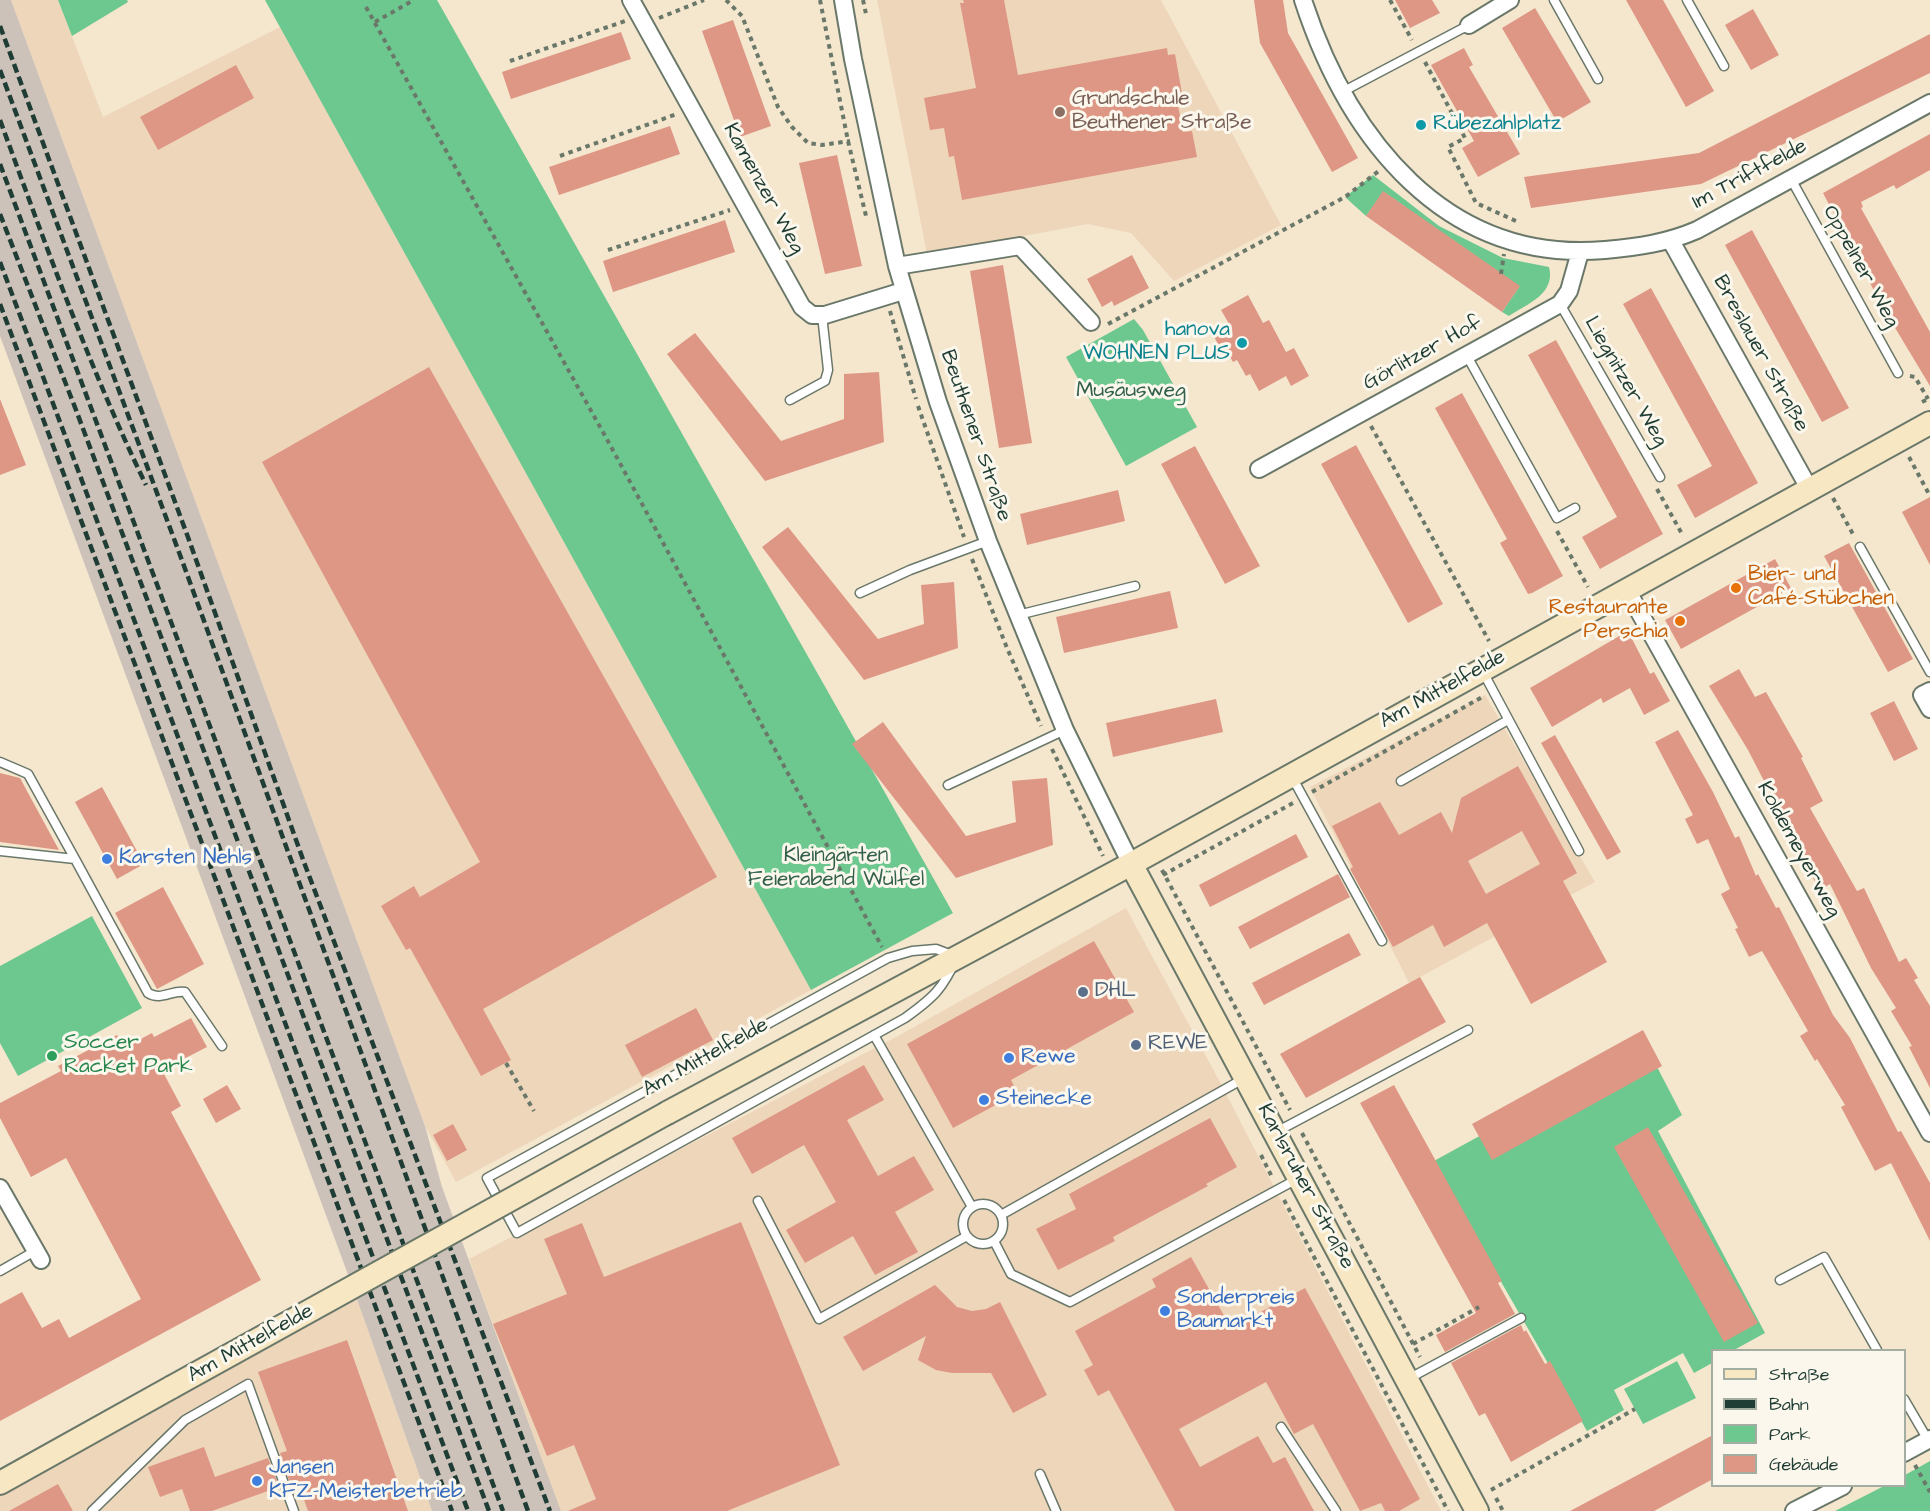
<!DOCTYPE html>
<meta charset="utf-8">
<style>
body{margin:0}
#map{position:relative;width:1930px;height:1511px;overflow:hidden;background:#f5e6ce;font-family:"Architects Daughter",sans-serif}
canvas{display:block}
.legend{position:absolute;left:1711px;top:1349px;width:195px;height:138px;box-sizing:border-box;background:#fbf7ec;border:2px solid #a3ada2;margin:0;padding:8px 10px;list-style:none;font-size:18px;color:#1f3d34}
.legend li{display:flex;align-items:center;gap:12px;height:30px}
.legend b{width:30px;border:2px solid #a3ada2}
</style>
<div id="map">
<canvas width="1930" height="1511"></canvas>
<ul class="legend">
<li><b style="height:8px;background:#f8e7c3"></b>Straße</li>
<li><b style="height:8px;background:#1f3d34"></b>Bahn</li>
<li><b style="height:16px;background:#6dc88f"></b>Park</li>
<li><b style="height:16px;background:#de9785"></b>Gebäude</li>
</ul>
</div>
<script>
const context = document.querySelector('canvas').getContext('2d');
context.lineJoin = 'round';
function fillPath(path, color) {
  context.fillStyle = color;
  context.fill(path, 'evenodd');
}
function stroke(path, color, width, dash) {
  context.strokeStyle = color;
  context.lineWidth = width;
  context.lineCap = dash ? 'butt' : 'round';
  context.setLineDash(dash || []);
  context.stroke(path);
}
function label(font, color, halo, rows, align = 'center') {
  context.font = font + ' "Architects Daughter",sans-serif';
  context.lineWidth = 6;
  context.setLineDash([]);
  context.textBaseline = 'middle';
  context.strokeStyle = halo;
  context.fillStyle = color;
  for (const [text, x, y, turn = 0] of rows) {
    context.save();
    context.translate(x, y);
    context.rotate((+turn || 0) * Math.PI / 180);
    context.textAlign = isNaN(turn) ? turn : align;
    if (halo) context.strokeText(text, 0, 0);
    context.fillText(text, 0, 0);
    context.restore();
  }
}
fillPath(new Path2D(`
 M11,0H58L103,117L280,27L811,990L456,1182L425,1126Z
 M877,0H1161L1281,225L1174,281L1131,233L1088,224L927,254Z
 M1485,695L1595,882L1409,983L1310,787Z
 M1126,908L1221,1084L1441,1511H561L469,1259L898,1036Z
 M353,1288L432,1511H0V1483Z`), '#eed6bb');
fillPath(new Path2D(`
 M0,0H11L425,1126L442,1187L561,1511H432L353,1288L0,336Z`), '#ccc2b9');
fillPath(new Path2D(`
 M58,0H127L128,2L72,36Z
 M265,0H437L953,913L811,990Z
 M1373,175L1439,226L1503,258L1549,267C1556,294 1527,304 1509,316L1502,312L1519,287L1384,192L1366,216L1345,197Z
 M1134,319L1143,330L1197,427L1126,466L1066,357Z
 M92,916L142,1008L18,1076L0,1043V966Z
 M1655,1063L1682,1115L1658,1131L1765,1333L1734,1350H1712V1363L1694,1373L1683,1353L1614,1390L1624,1410L1587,1431L1432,1162L1538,1104Z
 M1677,1361L1696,1398L1643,1424L1624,1389Z
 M1930,1461V1511H1835L1884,1486H1904L1905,1475Z`), '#6dc88f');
fillPath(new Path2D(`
 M963,0H1004L1018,75L1167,48L1168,55L1175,54L1183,99L1177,100L1183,132L1192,131L1197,157L962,200L954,156L949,157L944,128L930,130L924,98L976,88L960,3H964Z
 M1254,0H1283L1288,33L1358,158L1332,172L1260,43Z
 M1395,0H1432L1440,13L1410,28Z
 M1626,0H1663L1714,91L1686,107Z
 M1535,8L1591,102L1557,122L1502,28Z
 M1753,9L1779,55L1751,70L1725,25Z
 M733,20L771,126L740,137L702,31Z
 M621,32L631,59L511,99L502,72Z
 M1930,34V73L1701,184L1531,208L1524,177L1699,153Z
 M1464,48L1473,65L1469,67L1520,154L1478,177L1462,148L1474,141L1431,65Z
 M236,65L254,98L158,150L140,117Z
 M670,126L680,154L559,195L549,167Z
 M1930,134V170L1896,189L1894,185L1861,202L1863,207L1861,208L1930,332V386L1882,306L1823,193Z
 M837,155L862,266L825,274L799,163Z
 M1383,191L1520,286L1502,312L1366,216Z
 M725,220L735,252L613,292L603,261Z
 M1752,230L1849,408L1822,422L1725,245Z
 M1132,255L1149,288L1114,306L1112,301L1102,307L1087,279Z
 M1003,265L1032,443L999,448L970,271Z
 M1651,288L1758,483L1695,518L1677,485L1712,466L1623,304Z
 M1248,295L1263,323L1269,320L1286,352L1294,348L1309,376L1291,386L1286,376L1259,391L1250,374L1246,376L1237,360L1233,362L1224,346L1220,348L1211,331L1228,322L1221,310Z
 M695,333L781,441L844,419V374L879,372L884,442L765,481L667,354Z
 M1556,340L1663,534L1600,569L1582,537L1617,517L1528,355Z
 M429,367L717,877L483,1009L511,1060L481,1076L410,948L406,950L381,906L414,886L420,897L480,862L262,462Z
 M1462,393L1563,576L1532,593L1528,594L1500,543L1507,539L1435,408Z
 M0,399L26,465L0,475Z
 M1356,445L1443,604L1408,623L1321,464Z
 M1195,446L1260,566L1225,584L1161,464Z
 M1118,490L1125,521L1027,545L1020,514Z
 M1930,497V565L1902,512Z
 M788,527L878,639L924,624L921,585L954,582L958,648L864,680L762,547Z
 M1849,543L1913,659L1888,672L1824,556Z
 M1775,559L1791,588L1681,649L1665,620Z
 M1170,591L1178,628L1064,653L1056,617Z
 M1628,631L1650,674L1654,672L1670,701L1644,715L1630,688L1603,703L1601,698L1552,727L1530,688Z
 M1739,669L1755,697L1766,692L1803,757L1801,758L1823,801L1810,808L1857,891L1864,888L1899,962L1906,958L1918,978L1914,980L1930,1006V1088L1909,1047L1912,1046L1891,1011L1896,1008L1871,968L1830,884L1820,890L1792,842L1795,841L1748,750L1709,686Z
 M1216,699L1223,732L1113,757L1106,723Z
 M1894,701L1918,749L1894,761L1870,713Z
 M883,722L966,836L1016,822L1012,781L1047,778L1053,845L956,878L852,744Z
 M1678,730L1713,792L1735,838L1739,836L1756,876L1758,874L1776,908L1779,907L1833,1015L1850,1038L1898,1132L1901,1131L1930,1183V1241L1891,1163L1875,1171L1841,1107L1845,1105L1817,1059L1815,1061L1800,1036L1808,1031L1762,951L1749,957L1735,929L1738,928L1721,894L1730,889L1708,839L1697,844L1685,819L1693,815L1655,742Z
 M1555,735L1621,852L1607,860L1541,743Z
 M1518,766L1577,873L1563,881L1607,962L1531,1004L1487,923L1444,947L1433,925L1393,947L1350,869L1353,867L1332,826L1380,802L1399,835L1441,812L1452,833L1461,798ZM1522,831L1540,864L1486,894L1468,861Z
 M0,773L20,778L59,850L0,842Z
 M102,787L144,864L117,879L75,802Z
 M1296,834L1308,857L1210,907L1199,885Z
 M1338,874L1350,897L1250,949L1238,927Z
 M163,887L204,964L157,989L115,913Z
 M1349,933L1361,955L1264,1005L1252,983Z
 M1094,941L1134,1012L1011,1080L1018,1093L953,1128L907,1044Z
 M1420,977L1446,1022L1306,1098L1280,1054Z
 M696,1008L713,1040L642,1077L625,1045Z
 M191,1018L207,1047L170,1066L172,1069L164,1074L181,1106L171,1112L261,1280L0,1421V1304L22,1292L42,1328L59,1319L69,1338L141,1299L66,1158L31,1177L0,1118V1103L61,1071L58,1066L117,1035L124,1048L152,1033L154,1037Z
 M1643,1030L1662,1066L1492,1160L1472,1124Z
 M864,1065L884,1100L847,1120L878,1176L914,1156L934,1190L895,1212L918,1252L875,1275L853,1236L805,1263L786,1230L836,1202L804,1145L752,1174L732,1138Z
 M227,1085L241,1109L216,1123L203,1099Z
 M1394,1085L1502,1281L1498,1283L1515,1314L1445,1352L1436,1335L1476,1313L1360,1103Z
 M1210,1118L1237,1167L1206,1184L1208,1186L1113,1237L1115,1241L1058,1270L1036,1229L1076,1209L1069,1194Z
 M453,1124L467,1150L447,1161L433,1135Z
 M1648,1127L1758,1323L1724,1342L1614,1147Z
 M741,1222L840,1465L727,1511H568L596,1499L574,1445L547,1456L493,1324L567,1294L544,1239L582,1223L604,1277Z
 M1191,1257L1231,1328L1305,1288L1420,1499L1399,1511H1385L1381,1503L1360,1511L1313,1424L1294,1434L1266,1382L1179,1429L1200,1467L1258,1436L1273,1463L1285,1457L1314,1511H1175L1109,1390L1098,1396L1084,1370L1093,1365L1075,1331L1156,1287L1152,1279Z
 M935,1285L957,1307L972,1311L986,1309L1000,1302L1047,1395L1013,1413L991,1373H952L936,1370L918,1360L926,1336L863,1371L843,1337Z
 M1521,1325L1524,1332L1526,1330L1545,1364L1550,1361L1583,1421L1511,1462L1485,1413L1479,1416L1451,1363Z
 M347,1340L381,1435L408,1511H308L297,1480L290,1483L280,1453L287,1451L258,1372Z
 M1713,1435V1479L1654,1511H1570Z
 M204,1447L215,1477L268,1458L279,1487L212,1511H190L182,1489L160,1497L148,1467Z
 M58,1484L73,1511H9Z`), '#de9785');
const lane = new Path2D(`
 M1554,0L1598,79
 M1687,0L1724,66
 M1342,92L1469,25
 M1791,179L1898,373
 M1560,304L1660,477
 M1467,356L1557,518L1575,508
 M790,400L825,381L828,370L822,315
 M1860,547L1930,672
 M860,593L910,570L988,541
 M1018,615L1135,586
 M1483,672L1579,851
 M0,762L28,774L75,859
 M1292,777L1382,941
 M1401,781L1508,720
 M948,785L1065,730
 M0,851L75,859L148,993C161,1001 171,990 185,992L222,1046
 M936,949L957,957C943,989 933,998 905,1018L517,1233L487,1178L888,958L912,951Z
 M874,1035L972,1207
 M1276,1132L1468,1030
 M758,1201L819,1319L967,1236
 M963 1224a20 20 0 1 1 40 0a20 20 0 1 1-40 0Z
 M1001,1215L1243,1079
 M994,1241L1011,1274L1070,1302L1299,1178
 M0,1271L35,1251
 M1780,1280L1824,1257L1877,1350
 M1408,1379L1521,1318
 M1904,1399L1928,1440
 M1281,1427L1336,1511
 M1040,1474L1056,1511
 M92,1511L185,1420L248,1384L294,1511`);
const street = new Path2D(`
 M631,0L802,307L812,315H825L903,291
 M843,0L853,59L897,266L938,402L988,541L1065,730L1131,864
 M1303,0C1348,138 1445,264 1605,250C1638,247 1667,243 1697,230L1930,103
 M1469,25L1510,0
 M1671,241L1810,490
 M897,266L1020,246L1091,322
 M1259,469L1560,304L1569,291L1580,252
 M1627,590L1930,1133
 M1930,691L1922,695L1930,709
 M0,1188L41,1260
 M1904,1453L1930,1439
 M1794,1511L1843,1486`);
const secondary = new Path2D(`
 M1131,864L1477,1511
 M667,1113L1131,864L1930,423
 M0,1483L172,1387`);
stroke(lane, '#6a786a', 11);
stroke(street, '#6a786a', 20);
stroke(secondary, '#6a786a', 26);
stroke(new Path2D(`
 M726,0L742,16L778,107L792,127L808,143L822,145L850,141
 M820,0L848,141L866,216
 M863,0L866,14
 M1390,0L1412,40
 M366,7L609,443L882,947
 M659,18L704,0
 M375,22L414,0
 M510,61L625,21
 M1425,62L1465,138L1448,147L1476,203L1516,221
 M560,156L677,114
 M608,250L730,210
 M1501,274L1504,254
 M890,311L916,399
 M1108,324L1345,197L1380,170
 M1910,376L1915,377L1928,399
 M1922,402L1930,398
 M918,406L964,537
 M1371,426L1489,641
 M1909,457L1930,496
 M1657,489L1682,534
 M1833,498L1854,536
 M1557,531L1588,587
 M972,559L1007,648L1041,726
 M1052,749L1103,856
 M1312,792L1484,696
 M1162,870L1290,1110
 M1163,875L1293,803
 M506,1063L534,1111
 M1302,1133L1420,1357
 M1261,1155L1272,1177
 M1284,1200L1448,1511
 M1413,1344L1479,1307
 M1915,1465L1930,1492
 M1491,1490L1635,1409
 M1496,1498L1503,1511`), '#6a786a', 4, [4.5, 4.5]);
stroke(lane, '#fff', 8);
stroke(street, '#fff', 16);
stroke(secondary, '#f8e7c3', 22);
stroke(new Path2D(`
 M0,26L189,540L305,865L550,1511
 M0,70L180,555L528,1511
 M0,120C45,243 89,367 146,485
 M0,164L503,1511
 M0,214L76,410L489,1511
 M0,262L468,1511
 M0,304L452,1511`), '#1f3d34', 4.5, [9, 4.5]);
const secondaryBridge = new Path2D(`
 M172,1387L667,1113`);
stroke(secondaryBridge, '#6a786a', 26, []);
stroke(secondaryBridge, '#f8e7c3', 22);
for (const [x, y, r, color] of [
 [1060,112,6,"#8d6e63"],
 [1421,125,6,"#0f9aa8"],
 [1242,343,6,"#0f9aa8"],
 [1736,588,6,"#e8710a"],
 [1680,621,6,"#e8710a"],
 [107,859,6,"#3f7fe0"],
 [1083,992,6,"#5c6f8a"],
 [1136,1045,6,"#5c6f8a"],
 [52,1056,6,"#2e9e5b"],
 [1009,1058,6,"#3f7fe0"],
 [984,1100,6,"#3f7fe0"],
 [1165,1311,6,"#3f7fe0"],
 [257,1481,6,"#3f7fe0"]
]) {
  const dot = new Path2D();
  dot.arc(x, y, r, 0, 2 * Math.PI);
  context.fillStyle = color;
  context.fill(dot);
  stroke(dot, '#fbf7ec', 2);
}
label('21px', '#785e54', '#fbf7ec', [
 ["Grundschule",1072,100],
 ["Beuthener Straße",1072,124]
], 'left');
label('21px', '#0d838f', '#fbf7ec', [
 ["Rübezahlplatz",1433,125],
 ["hanova",1230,331,"right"],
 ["WOHNEN PLUS",1230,355,"right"]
], 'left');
label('21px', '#1f3d34', '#fbf7ec', [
 ["Im Triftfelde",1750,175,-28],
 ["Kamenzer Weg",763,189,61],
 ["Oppelner Weg",1860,267,61],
 ["Görlitzer Hof",1423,354,-29],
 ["Breslauer Straße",1760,354,61],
 ["Liegnitzer Weg",1625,382,60],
 ["Beuthener Straße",975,436,71],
 ["Am Mittelfelde",1443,690,-29],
 ["Koldemeyerweg",1798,850,61],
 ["Am Mittelfelde",706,1058,-29],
 ["Karlsruher Straße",1305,1187,62],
 ["Am Mittelfelde",251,1344,-29]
]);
label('21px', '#32604b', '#fbf7ec', [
 ["Musäusweg",1131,392],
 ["Kleingärten",836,857],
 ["Feierabend Wülfel",836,881]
]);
label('21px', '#c56008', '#fbf7ec', [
 ["Bier- und",1748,576],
 ["Café-Stübchen",1748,600],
 ["Restaurante",1668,609,"right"],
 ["Perschia",1668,633,"right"]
], 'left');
label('21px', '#366cbe', '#fbf7ec', [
 ["Karsten Nehls",119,859],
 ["Rewe",1021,1058],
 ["Steinecke",996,1100],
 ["Sonderpreis",1177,1299],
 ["Baumarkt",1177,1323],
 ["Jansen",269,1469],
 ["KFZ-Meisterbetrieb",269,1493]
], 'left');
label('21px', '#4e5e75', '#fbf7ec', [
 ["DHL",1095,992],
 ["REWE",1148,1045]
], 'left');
label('21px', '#27864d', '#fbf7ec', [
 ["Soccer",64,1044],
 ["Racket Park",64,1068]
], 'left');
</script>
